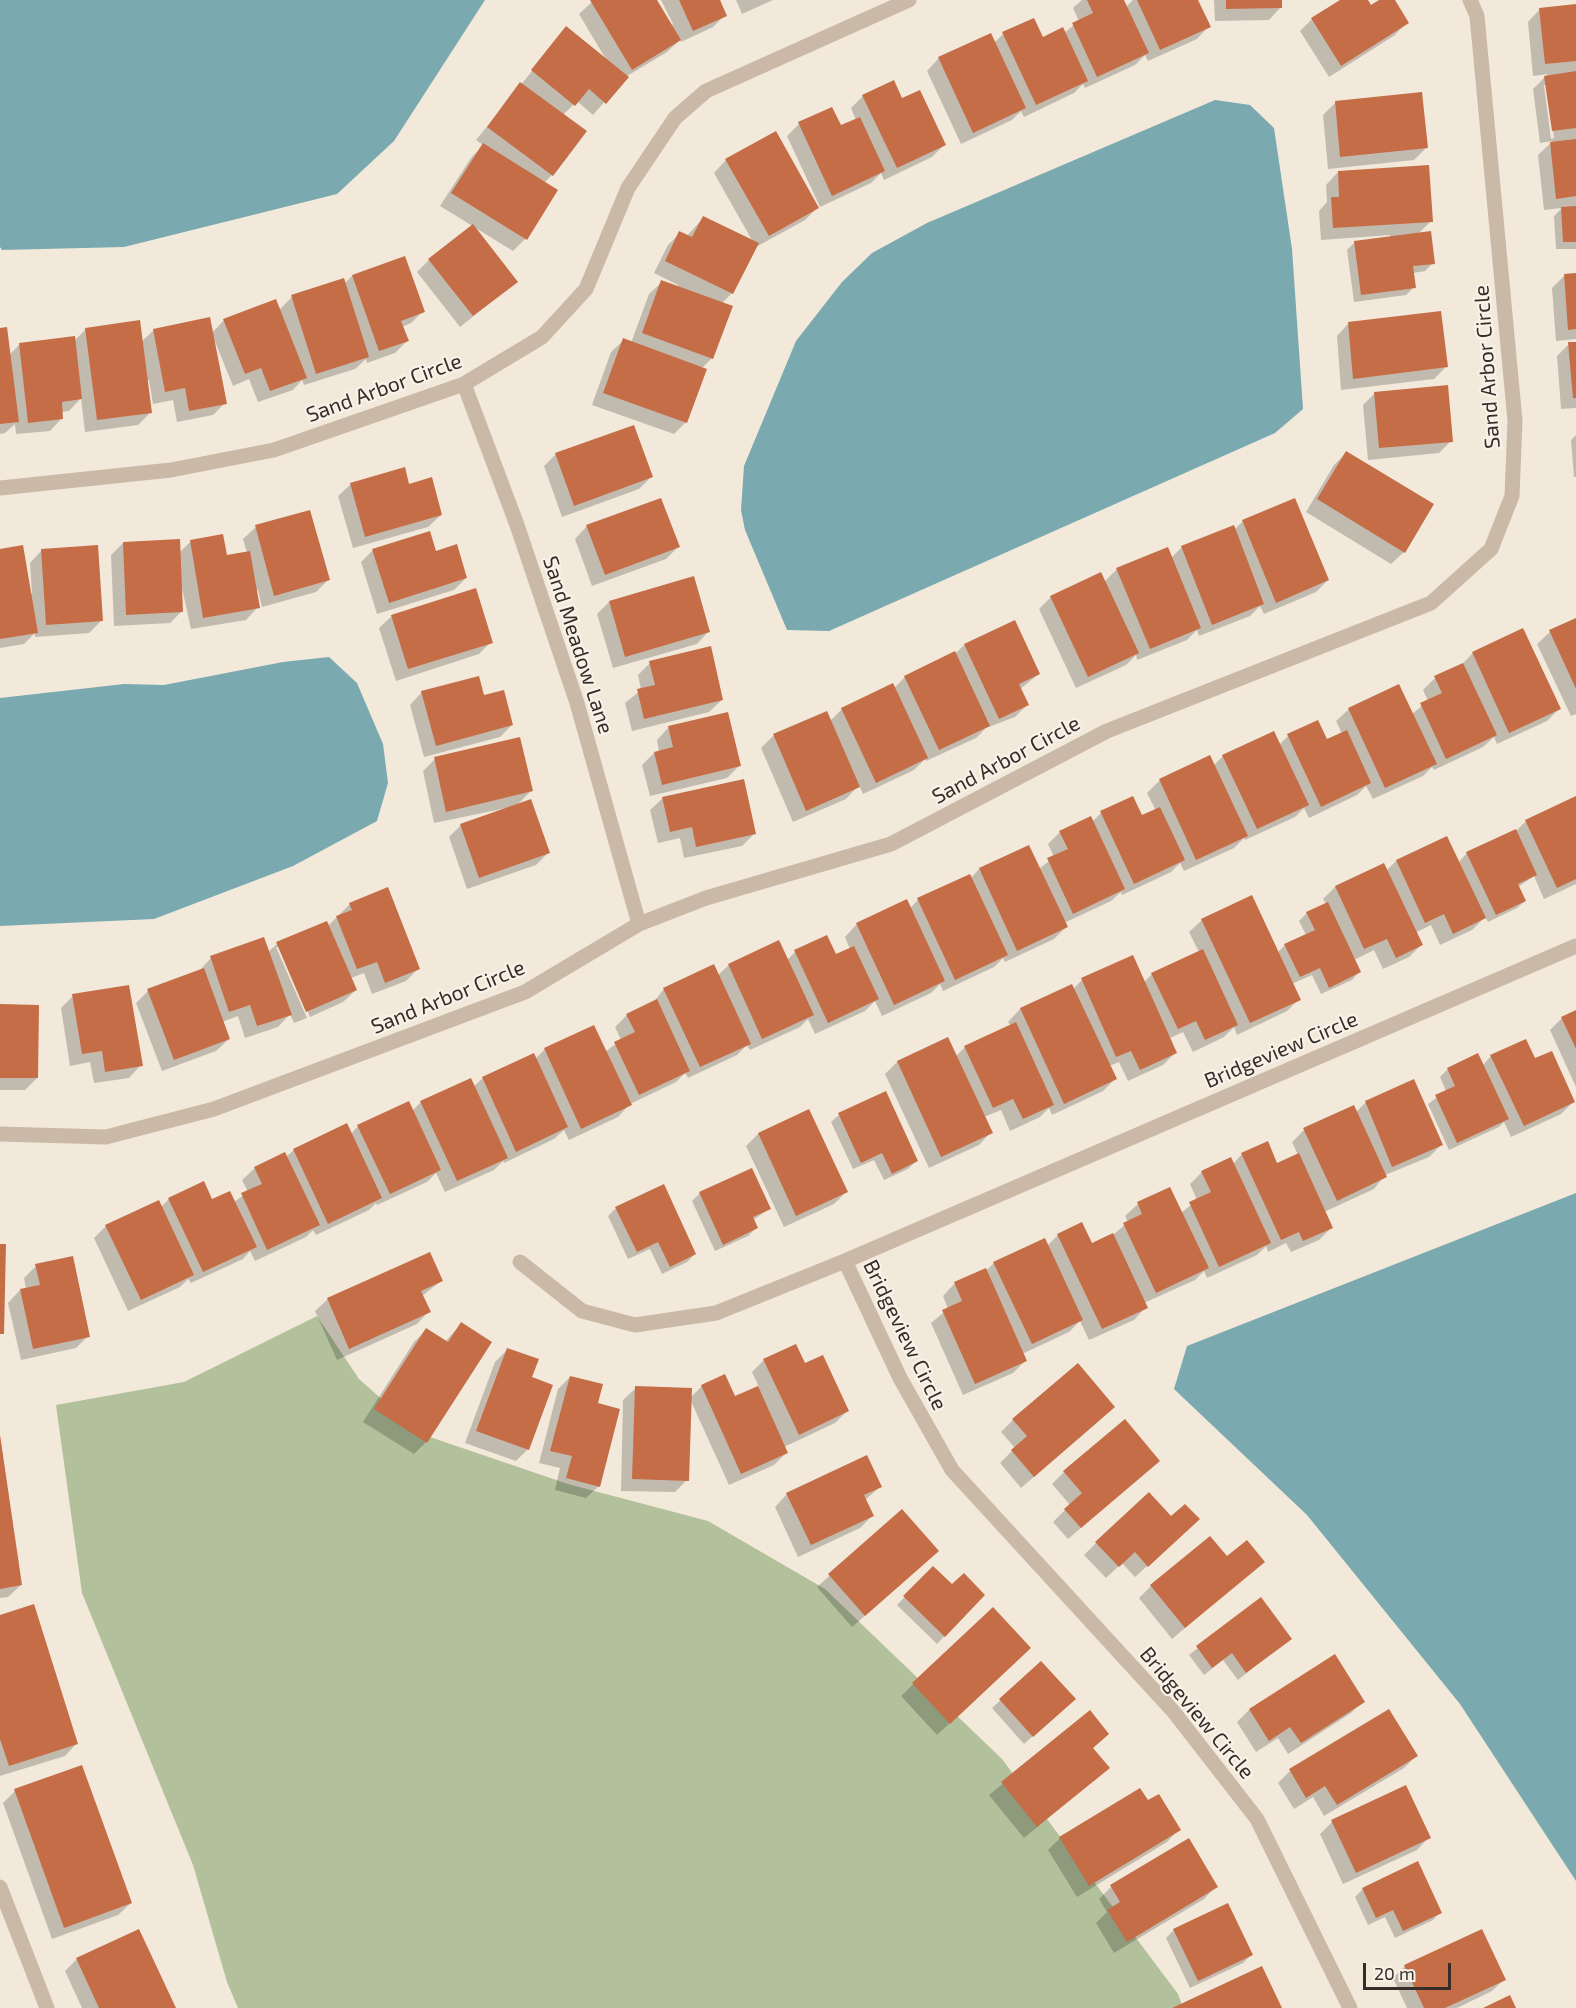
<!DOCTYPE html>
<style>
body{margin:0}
#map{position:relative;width:1576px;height:2008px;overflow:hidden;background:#f2e9db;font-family:"Exo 2",sans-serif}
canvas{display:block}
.scale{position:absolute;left:1363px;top:1963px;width:88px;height:27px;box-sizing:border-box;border:3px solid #362d28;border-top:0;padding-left:8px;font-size:18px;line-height:21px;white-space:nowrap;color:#362d28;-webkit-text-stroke:4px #f9f2e8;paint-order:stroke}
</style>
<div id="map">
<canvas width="1576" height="2008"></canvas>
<div class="scale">20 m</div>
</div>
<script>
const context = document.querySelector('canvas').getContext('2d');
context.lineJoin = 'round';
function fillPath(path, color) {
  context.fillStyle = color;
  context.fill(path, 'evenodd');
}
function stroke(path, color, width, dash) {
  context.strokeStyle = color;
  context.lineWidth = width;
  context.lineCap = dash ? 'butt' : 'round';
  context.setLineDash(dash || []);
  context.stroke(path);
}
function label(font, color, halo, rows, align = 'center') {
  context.font = font + ' "Exo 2",sans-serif';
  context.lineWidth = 4.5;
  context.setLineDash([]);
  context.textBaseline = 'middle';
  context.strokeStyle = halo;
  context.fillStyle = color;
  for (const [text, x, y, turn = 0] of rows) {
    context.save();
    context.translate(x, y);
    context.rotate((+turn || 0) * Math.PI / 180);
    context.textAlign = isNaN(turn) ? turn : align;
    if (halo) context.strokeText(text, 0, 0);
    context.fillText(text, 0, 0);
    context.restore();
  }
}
fillPath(new Path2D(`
 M317,1316L359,1379L421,1434L568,1484L708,1521L825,1589L1002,1759L1178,1994L1183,2008H238L227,1982L193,1865L82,1593L56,1405L184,1382Z`), '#b2c19b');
fillPath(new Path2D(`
 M0,0H485L394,141L337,194L124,247L2,250L0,247Z
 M1215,100L1250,105L1274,128L1292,249L1303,409L1275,433L829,631L787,630L745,530L741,510L744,466L796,341L842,282L872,253L927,223Z
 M329,657L357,683L383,744L388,783L377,821L293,866L154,919L0,926V698L124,684L164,685L283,662Z
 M1576,1193V1881L1460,1704L1307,1515L1174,1389L1187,1346Z`), '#7aa9af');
fillPath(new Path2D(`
 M594,0H655L671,26L673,24L661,0H720L725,15L713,27L681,42L680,40L667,52L627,76L593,115L577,101L563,115L552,175L544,183L525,239L513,251L440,206L471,158L483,145L476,140L567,28L607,61L579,14Z
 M736,0H773L742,14Z
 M1082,0H1122L1126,7L1133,0H1197L1209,26L1197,39L1148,61L1145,55L1135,65L1085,88L1083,84L1074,93L1024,117L1021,111L1012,120L961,144L927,71L939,58L994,43L1003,34L1042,39L1064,33L1079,21L1073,8Z
 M1214,0H1281V7L1269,20L1215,21Z
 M1343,0H1366L1371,7L1382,0H1393L1407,22L1395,35L1329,77L1300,31L1312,19Z
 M1576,6V249H1556L1554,216L1562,208L1544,210L1538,155L1553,141L1540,143L1533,89L1548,74L1533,76L1528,22L1540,9ZM1544,85H1547L1554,138L1551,139Z
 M863,96L902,100L944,145L932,157L884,180L881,173L871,183L820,207L787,136L799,124L840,127L856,120L851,108Z
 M1335,103L1426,148L1414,160L1328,169L1323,115Z
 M726,160L818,207L805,220L756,247L732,293L722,303L712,358L702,368L686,422L674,434L592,405L611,352L624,340L631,343L649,294L662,282L677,287L678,285L654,273L668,245L680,233L687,236L703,218L753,242L714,173Z
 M1338,172L1431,221L1418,234L1433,263L1425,271L1413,273L1414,287L1406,295L1354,302L1347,250L1355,242L1390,238V235L1321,240L1319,211L1327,202L1326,185Z
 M429,260L516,282L460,327L417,272Z
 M1576,275V339L1556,341L1552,288L1564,276Z
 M352,276L423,311L411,323L402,327L407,341L395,353L367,363L366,359L355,369L304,385L302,380L293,390L258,402L249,379L233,386L214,339L225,403L213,415L177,422L173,400L153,404L149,380L146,381L150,413L138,425L85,432L81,398L69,411L61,412L62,418L50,431L16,434L15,424L5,433L0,434V330L9,355L20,344L74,341L86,329L141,342L154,330L212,333L224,320L279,310L292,297L344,284Z
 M1349,323L1446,367L1434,379L1341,390L1337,336Z
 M1576,343V408L1561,409L1557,356L1569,344Z
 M1375,393L1451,441L1439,453L1368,460L1363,405Z
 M1576,435V477H1574L1571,440Z
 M1346,453L1404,552L1391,564L1306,512L1334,465Z
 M556,454L651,477L639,489L562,517L544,466Z
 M351,484L408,485L441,515L428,527L353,548L338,496Z
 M1243,521L1328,580L1316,592L1264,614L1260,606L1250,616L1199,636L1197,630L1187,640L1137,660L1136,655L1126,665L1076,688L1039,609L1051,597L1104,582L1117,569L1171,558L1182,547L1234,530Z
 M587,526L678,547L666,559L592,586L575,539Z
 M256,527L328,580L316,592L262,607L258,590L255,591L258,607L246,620L191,629L180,579L182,611L170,623L114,626L111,555L123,543L179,553L190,542L226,557L247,553L243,539Z
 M0,550L30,593H32L30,563L42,550L101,621L89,633L35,637V633L24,644L0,648Z
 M373,550L435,553L466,578L454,590L377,614L361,562Z
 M609,602L709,631L697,644L613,668L597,614Z
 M392,616L491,642L479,654L396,681L379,628Z
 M1576,619V714L1571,716L1537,644L1550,632Z
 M1523,630L1559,709L1547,721L1497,744L1494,737L1483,747L1434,770L1432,767L1423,776L1373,799L1366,786L1357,795L1309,818L1304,808L1295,817L1245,840L1244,838L1234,848L1184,871L1180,863L1171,872L1122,895L1121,892L1111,901L1064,923L1066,927L1054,939L1005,962L1003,958L994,967L943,991L940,984L931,993L882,1016L875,1001L865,1011L815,1034L808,1019L800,1027L750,1050L747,1045L737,1055L688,1078L685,1073L676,1082L630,1104L618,1117L569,1140L564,1130L554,1139L504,1163L503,1161L494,1170L445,1192L436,1173L427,1182L377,1205L376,1203L369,1210L316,1235L313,1230L306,1237L255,1261L250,1251L243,1259L191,1283L188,1279L180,1287L128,1311L94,1238L106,1226L161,1207L169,1199L234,1202L248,1192L242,1180L255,1168L286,1157L294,1150L351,1134L358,1126L412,1111L421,1102L473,1087L483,1078L535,1059L545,1049L605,1052L621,1040L615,1027L627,1015L653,1003L664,989L717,976L729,965L787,960L795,952L835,956L850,949L845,937L857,924L910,908L918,900L970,879L979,869L1028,847L1039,869L1054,857L1048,844L1060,832L1092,822L1101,813L1141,817L1156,811L1147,793L1159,781L1209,757L1213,766L1223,756L1279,745L1288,736L1326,741L1342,734L1336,721L1349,709L1399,686L1412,714L1428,701L1423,690L1435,678L1460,666L1472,654Z
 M964,645L1039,674L1020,689L1027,705L1015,717L986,728L976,738L926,761L925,759L914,770L863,794L859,785L846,799L793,822L761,748L773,736L826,713L830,721L842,709L894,688L905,677L955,654Z
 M650,663L722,700L709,712L632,731L625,703L641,690L638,675Z
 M422,692L483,697L512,725L500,737L424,757L410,705Z
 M669,727L739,766L727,778L650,796L642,765L654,753L659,752L657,740Z
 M435,759L531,791L516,806L434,823L423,771Z
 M663,798L754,834L742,846L684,858L680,838L658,843L650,810Z
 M1576,800V884L1544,899L1534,876L1518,887L1525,901L1517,908L1488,922L1485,917L1472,930L1440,945L1431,925L1415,933L1421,945L1409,957L1383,969L1374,950L1354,960L1359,972L1352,980L1321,994L1312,975L1292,984L1299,999L1287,1011L1237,1035L1234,1027L1224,1037L1193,1052L1183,1032L1168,1039L1175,1053L1163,1065L1128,1081L1119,1062L1109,1066L1115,1079L1103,1091L1052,1115L1049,1108L1040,1117L1010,1131L1001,1110L984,1117L991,1132L979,1145L929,1168L885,1074L897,1062L956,1056L965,1047L1011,1026L1008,1022L1020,1009L1071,986L1073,989L1082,980L1143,983L1152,974L1199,952L1189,932L1202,920L1277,953L1285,945L1306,935L1299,921L1307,913L1326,904L1323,899L1335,887L1386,871L1396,861L1447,838L1458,863L1467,853L1517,830L1526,821Z
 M461,825L548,853L536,865L467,889L449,837Z
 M350,904L418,969L406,981L372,994L364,973L351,978L356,990L343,1002L310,1017L280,947H276L307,1018L294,1023L290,1014L278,1027L245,1038L238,1016L222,1022L229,1039L216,1051L162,1071L136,1003L148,991L199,971L211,958L268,952L277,944L328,926Z
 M73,996L141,1065L129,1078L94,1083L90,1062L70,1066L61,1008Z
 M0,1006L37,1078L25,1090H0Z
 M1576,1012V1087L1550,1030L1562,1018Z
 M1491,1056L1535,1060L1573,1102L1561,1114L1511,1137L1504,1122L1499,1127L1449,1150L1428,1104L1446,1091L1440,1077L1448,1069L1482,1066Z
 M1413,1081L1441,1145L1429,1157L1385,1175L1374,1189L1324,1212L1331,1228L1319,1240L1291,1252L1286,1243L1268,1252L1266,1246L1257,1255L1207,1278L1204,1271L1195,1280L1144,1303L1146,1307L1134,1320L1089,1340L1080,1321L1069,1332L1022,1354L1025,1361L1013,1373L963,1395L931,1323L948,1309L943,1296L955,1283L986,1271L994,1263L1047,1246L1058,1235L1091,1245L1113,1235L1128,1222L1125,1216L1138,1204L1181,1213L1197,1200L1190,1184L1202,1172L1233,1164L1242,1154L1276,1165L1298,1155L1292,1142L1304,1130L1356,1112L1365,1103Z
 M809,1111L846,1192L834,1204L784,1227L746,1146L758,1134Z
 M839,1115L916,1161L908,1169L884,1180L874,1160L853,1169L831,1122Z
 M700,1193L769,1209L753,1220L756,1228L748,1236L715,1251L692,1201Z
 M616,1208L695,1254L687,1262L662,1274L650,1249L628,1259L608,1216Z
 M36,1266L88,1336L76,1348L21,1360L8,1303L20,1290L26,1289L24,1278Z
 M441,1281L422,1296L429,1311L417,1324L337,1360L315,1311L328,1299Z
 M461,1324L426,1442L414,1454L363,1422L414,1342L426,1330L445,1342Z
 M507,1350L530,1378L528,1449L516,1461L465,1443L495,1362Z
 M764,1360L804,1365L847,1411L835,1423L784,1447L786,1453L774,1465L729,1485L690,1399L687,1480L675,1492L621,1491L623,1400L636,1388L690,1398L702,1386L735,1398L759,1387L752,1372Z
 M570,1377L596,1404L599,1486L586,1498L555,1490L560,1468L539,1463L558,1389Z
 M1101,1419L1021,1488L1000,1463L1015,1448L1001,1432L1013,1420Z
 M0,1436L21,1585L8,1597L0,1598Z
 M1064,1472H1146L1068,1539L1053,1522L1070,1505L1052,1484Z
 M880,1487L865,1500L872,1516L860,1528L798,1557L775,1507L787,1494Z
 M902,1511L925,1563L852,1627L817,1587Z
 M1171,1519L1186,1531L1135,1577L1122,1563L1106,1578L1084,1555L1096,1543Z
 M1226,1559L1263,1562L1172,1639L1139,1598L1151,1586Z
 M933,1568L952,1587L983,1595L937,1644L897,1605Z
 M1260,1599L1290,1638L1238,1680L1223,1660L1204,1675L1189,1655Z
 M992,1609L1017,1660L937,1735L901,1696Z
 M0,1617L77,1743L65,1756L0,1776Z
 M1334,1656L1363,1701L1351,1713L1288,1754L1278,1738L1256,1752L1237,1722L1249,1710Z
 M1041,1663L1066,1706L1024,1744L992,1708Z
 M1090,1712L1092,1749L1108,1768L1024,1838L989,1795Z
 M1416,1756L1404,1768L1324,1816L1313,1797L1294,1809L1278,1783L1290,1771Z
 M15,1791L131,1903L118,1915L52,1939L3,1803Z
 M1147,1802L1179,1829L1167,1842L1077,1897L1048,1850L1060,1838Z
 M1332,1822L1429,1837L1417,1850L1343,1884L1320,1834Z
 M1188,1840L1216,1886L1204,1899L1114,1953L1096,1923L1107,1912L1099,1899L1111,1887Z
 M1363,1889L1440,1912L1433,1920L1395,1938L1385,1917L1368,1925L1355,1897Z
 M1174,1930L1251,1955L1243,1963L1190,1988L1166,1938Z
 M77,1959L174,2008H82L65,1971Z
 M1405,1966L1504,1979L1492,1991L1457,2008H1407L1393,1978Z`), '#0003');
fillPath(new Path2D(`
 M590,0H657L681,40L632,70Z
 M679,0H720L727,16L693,31Z
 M1087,0H1124L1149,53L1097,77L1072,23L1093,13Z
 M1137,0H1198L1211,27L1160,50Z
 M1226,0H1282V8L1226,9Z
 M1340,0H1368L1371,5L1379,0H1395L1409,23L1341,66L1311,18Z
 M1576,4V61L1545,64L1539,8Z
 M1034,18L1043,37L1063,27L1088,81L1036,105L1002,32Z
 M566,26L629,77L606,104L589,89L575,106L531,70Z
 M991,33L1026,108L973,133L938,57Z
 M1576,71V128L1552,131L1544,76Z
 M894,80L902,98L920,90L946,145L897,168L862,95Z
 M520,82L587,131L553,176L487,127Z
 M1422,92L1428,148L1340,157L1335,101Z
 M832,107L841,125L860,117L885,171L832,196L798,122Z
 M776,131L819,208L769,236L725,159Z
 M1576,139V196L1556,199L1550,142Z
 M483,143L558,190L527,240L451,193Z
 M1429,165L1433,222L1333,228L1331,197H1339L1338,171Z
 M1576,206V242H1563L1561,207Z
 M703,216L759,243L733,294L665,261L679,231L692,237Z
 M473,224L518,282L473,316L428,259Z
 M1431,231L1435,264L1413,266L1416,288L1361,295L1354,241Z
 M405,256L425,312L401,321L409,341L379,351L352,275Z
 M1576,273V329L1568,330L1564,274Z
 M344,278L369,357L316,374L291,295Z
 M661,280L733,306L713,359L642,333Z
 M276,299L307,378L270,391L261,368L245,374L223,319Z
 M1441,311L1448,367L1353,379L1348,322Z
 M210,317L227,404L189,411L185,388L165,392L153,329Z
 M140,320L152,413L97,420L85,328Z
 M7,327L19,422L0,424V328Z
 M75,336L82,399L62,402L63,419L28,423L19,343Z
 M623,338L707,369L687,423L603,393Z
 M1568,342H1576V398H1573Z
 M1448,385L1453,442L1379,448L1374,392Z
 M634,425L653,477L574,506L555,453Z
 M1346,451L1434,504L1405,553L1317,499Z
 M405,467L409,484L432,477L442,515L365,537L350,483Z
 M661,498L680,547L605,575L586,525Z
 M1295,498L1329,580L1276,603L1242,520Z
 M310,510L330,580L274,596L255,525Z
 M1234,525L1264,604L1212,625L1181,546Z
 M430,531L436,551L457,544L467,578L389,603L372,549Z
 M223,534L227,555L250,551L260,608L203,618L190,540Z
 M180,539L183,612L126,615L123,542Z
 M23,545L38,633L0,639V549Z
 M98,545L103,621L46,625L41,549Z
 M1168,547L1201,628L1150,649L1116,568Z
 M1101,572L1139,653L1088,677L1050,596Z
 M694,576L710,632L625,657L609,601Z
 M476,588L493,643L408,669L391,615Z
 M1576,618V689L1549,630Z
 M1015,620L1040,674L1019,684L1029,705L999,719L964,644Z
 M1523,628L1561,709L1509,733L1472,652Z
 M711,646L723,700L644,719L637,689L655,685L649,661Z
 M955,651L990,726L939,750L904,676Z
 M1463,663L1497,735L1446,759L1420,703L1442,693L1434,676Z
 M479,676L484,695L504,690L513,725L436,746L421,691Z
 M893,683L928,758L876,783L841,708Z
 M1399,684L1437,764L1385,788L1348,708Z
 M827,711L860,787L806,811L773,734Z
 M728,712L741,766L662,785L654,752L673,747L668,726Z
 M1318,720L1327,739L1347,730L1371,783L1321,807L1287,734Z
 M1274,731L1309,805L1257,829L1222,755Z
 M520,737L533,791L446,812L434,757Z
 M1210,755L1248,836L1196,860L1159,779Z
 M744,779L756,834L696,847L692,827L670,832L662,797Z
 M1133,796L1142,815L1160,807L1185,860L1134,884L1100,811Z
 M1576,796V879L1557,888L1525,820Z
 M531,799L550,853L479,878L460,824Z
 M1091,816L1125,889L1073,914L1047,858L1068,849L1059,831Z
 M1516,829L1537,875L1518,884L1526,901L1496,915L1466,852Z
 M1447,836L1486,918L1453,934L1444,914L1425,923L1396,860Z
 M1029,845L1068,927L1017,951L979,868Z
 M1384,863L1423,945L1396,958L1387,939L1364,949L1335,886Z
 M970,874L1008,955L955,980L917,898Z
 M388,887L420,969L385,983L377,962L357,969L336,916L352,910L349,903Z
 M1252,895L1301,1000L1250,1023L1201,919Z
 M907,899L945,981L894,1005L856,923Z
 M1328,902L1361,972L1329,988L1320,968L1300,977L1284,944L1315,930L1306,912Z
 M327,921L357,990L306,1012L276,942Z
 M827,935L836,954L854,946L879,999L828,1023L794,950Z
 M264,937L292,1015L257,1026L250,1005L229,1012L210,956Z
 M779,940L814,1015L762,1039L728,964Z
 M1203,949L1238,1025L1205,1040L1196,1021L1178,1029L1151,973Z
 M1133,955L1177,1053L1140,1070L1131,1051L1116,1057L1081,978Z
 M714,964L751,1044L700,1067L663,988Z
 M204,968L230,1039L174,1060L147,989Z
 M1072,984L1117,1079L1064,1104L1020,1008Z
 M129,985L143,1066L105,1072L102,1051L82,1054L72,994Z
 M657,999L690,1071L639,1095L614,1042L635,1032L626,1014Z
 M0,1004L39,1005L38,1078H0Z
 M1576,1010V1049L1561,1017Z
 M1016,1022L1054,1105L1023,1119L1013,1099L993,1108L964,1046Z
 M594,1025L632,1105L581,1129L544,1048Z
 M948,1037L993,1133L941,1157L897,1061Z
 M1526,1039L1535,1058L1552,1051L1575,1102L1524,1126L1490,1055Z
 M534,1053L568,1127L516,1152L482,1077Z
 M1478,1053L1509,1119L1457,1143L1435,1095L1455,1086L1447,1068Z
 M471,1078L508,1158L457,1181L420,1101Z
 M1414,1079L1443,1145L1392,1167L1365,1101Z
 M886,1091L918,1161L892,1174L882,1153L861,1163L838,1113Z
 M409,1101L441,1170L390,1194L357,1125Z
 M1354,1105L1387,1177L1337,1201L1303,1128Z
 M809,1109L848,1192L796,1216L758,1133Z
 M347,1123L382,1198L328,1224L293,1149Z
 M1268,1141L1277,1163L1299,1153L1333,1228L1303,1241L1299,1232L1281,1240L1241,1153Z
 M285,1152L320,1225L267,1250L241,1193L262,1184L254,1167Z
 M1231,1157L1271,1243L1219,1267L1189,1202L1211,1192L1201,1171Z
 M752,1168L771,1209L753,1217L758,1228L723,1245L699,1192Z
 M204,1181L212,1199L230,1191L257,1247L203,1272L168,1198Z
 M664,1184L696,1254L670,1267L658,1242L637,1252L615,1207Z
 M1170,1187L1209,1268L1156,1293L1123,1223L1142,1214L1137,1202Z
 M159,1200L194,1275L141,1300L105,1225Z
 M1082,1222L1092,1243L1113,1233L1148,1308L1102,1329L1057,1234Z
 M1045,1238L1083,1320L1032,1344L993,1262Z
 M0,1244H6L4,1334H0Z
 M430,1252L443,1281L421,1291L431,1312L349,1349L327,1298Z
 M73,1256L90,1337L33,1349L20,1289L40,1285L35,1264Z
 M986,1268L1027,1361L975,1384L942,1310L962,1301L954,1282Z
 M461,1322L492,1342L427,1443L374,1409L426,1328L448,1342Z
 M796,1344L805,1363L823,1355L849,1411L799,1435L763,1359Z
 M507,1348L539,1359L532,1377L553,1385L529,1450L476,1431Z
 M1078,1363L1115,1407L1034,1477L1011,1450L1027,1436L1012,1419Z
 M725,1374L735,1396L758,1386L788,1453L741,1474L701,1385Z
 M570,1376L603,1384L598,1403L620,1409L600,1487L566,1478L572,1456L550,1451Z
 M635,1386L692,1388L689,1481L632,1479Z
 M1125,1419L1160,1461L1081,1528L1064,1509L1082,1493L1063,1471Z
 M0,1435L22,1585L0,1589Z
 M867,1455L882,1487L864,1495L874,1516L811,1545L786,1493Z
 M1149,1492L1171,1516L1185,1504L1200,1519L1148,1567L1135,1552L1119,1567L1095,1542Z
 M902,1509L939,1551L865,1616L828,1574Z
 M1210,1536L1227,1556L1247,1540L1265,1562L1185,1628L1150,1585Z
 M933,1566L952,1584L964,1573L985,1595L945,1637L903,1596Z
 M1261,1597L1292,1639L1246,1673L1232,1653L1212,1668L1196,1646Z
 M34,1604L78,1744L9,1766L0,1739V1615Z
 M993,1607L1031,1648L950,1724L912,1683Z
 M1335,1654L1365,1702L1301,1743L1290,1727L1269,1741L1249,1709Z
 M1041,1661L1076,1699L1033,1737L999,1699Z
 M1389,1709L1418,1756L1337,1805L1325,1786L1306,1798L1289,1769Z
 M1090,1710L1109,1734L1093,1748L1110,1768L1037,1827L1001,1782Z
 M82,1765L132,1903L64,1928L14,1789Z
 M1406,1785L1431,1838L1356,1873L1331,1820Z
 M1140,1788L1148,1800L1159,1794L1181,1830L1089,1886L1059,1837Z
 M1189,1838L1218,1887L1127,1942L1107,1910L1120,1902L1110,1885Z
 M1418,1861L1442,1913L1403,1931L1393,1910L1376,1918L1362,1888Z
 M1228,1903L1253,1955L1198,1981L1173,1929Z
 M139,1929L176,2008H99L76,1958Z
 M1482,1929L1506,1980L1445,2008H1424L1404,1965Z
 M1262,1966L1282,2008H1172Z
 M1510,1995L1516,2008H1483Z`), '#c56d46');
stroke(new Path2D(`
 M0,1887L47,2008`), '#cab9a7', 15);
stroke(new Path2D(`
 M464,384L517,525L577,703L639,924
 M0,488L171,470L274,450L464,384L542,337L586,289L628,188L675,118L706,91L909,0
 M0,1134L106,1137L214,1109L525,992L639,924L706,898L891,844L1107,731L1431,603L1491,549L1512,496L1515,421L1477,16L1470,0
 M845,1261L900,1378L952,1470L1173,1711L1257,1819L1350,2008
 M520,1262L582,1311L635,1325L716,1313L845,1261L1576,946`), '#cab9a7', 15);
label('21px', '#362d28', '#f9f2e8', [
 ["Sand Arbor Circle",1487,367,-94],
 ["Sand Arbor Circle",384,388,-20],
 ["Sand Meadow Lane",578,645,72],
 ["Sand Arbor Circle",1006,760,-28],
 ["Sand Arbor Circle",448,997,-22],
 ["Bridgeview Circle",1281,1050,-23],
 ["Bridgeview Circle",905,1335,64],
 ["Bridgeview Circle",1197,1713,50]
]);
</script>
